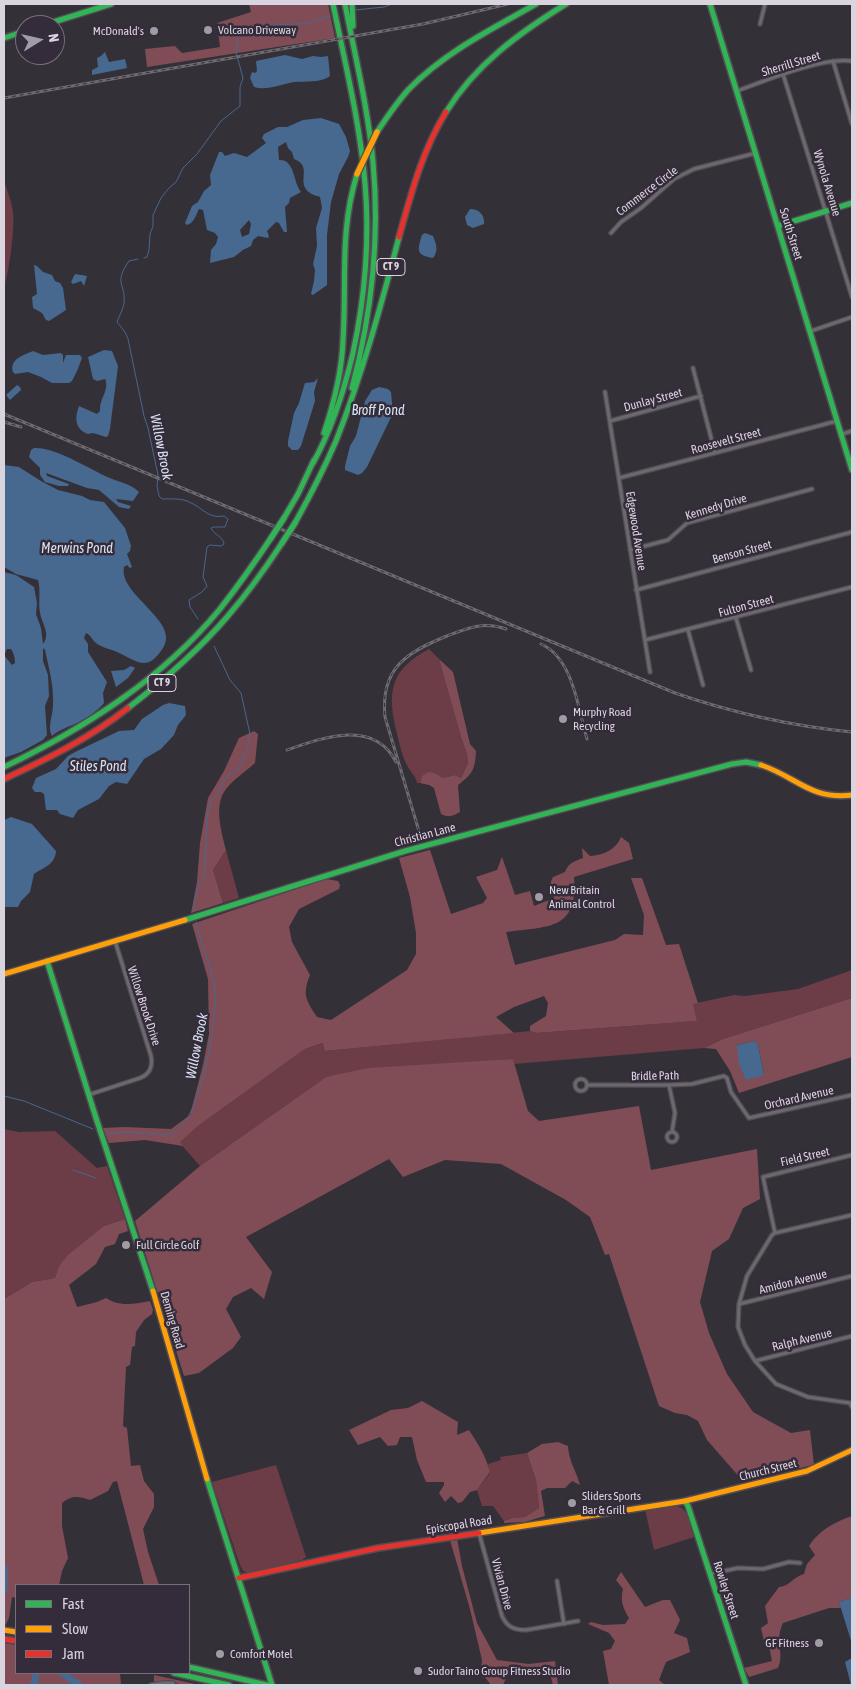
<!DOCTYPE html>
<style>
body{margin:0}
#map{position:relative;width:856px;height:1689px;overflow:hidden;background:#343038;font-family:"Asap Condensed",sans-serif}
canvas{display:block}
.frame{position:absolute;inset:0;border:5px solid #dad4de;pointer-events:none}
.legend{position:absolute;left:15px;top:1584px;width:175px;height:90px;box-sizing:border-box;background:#352c3b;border:1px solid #776f7c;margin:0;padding:6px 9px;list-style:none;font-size:15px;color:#dad4de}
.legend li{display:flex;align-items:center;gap:10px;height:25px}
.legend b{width:25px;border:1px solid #776f7c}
.north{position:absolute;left:15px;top:15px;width:50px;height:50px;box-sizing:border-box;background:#352c3b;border:1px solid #776f7c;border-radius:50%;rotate:81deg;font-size:14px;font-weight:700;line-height:20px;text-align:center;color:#dad4de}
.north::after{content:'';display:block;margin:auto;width:18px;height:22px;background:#a09ba4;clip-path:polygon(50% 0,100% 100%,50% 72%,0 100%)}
</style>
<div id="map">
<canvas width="856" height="1689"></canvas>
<div class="frame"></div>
<ul class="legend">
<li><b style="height:6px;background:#30b455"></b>Fast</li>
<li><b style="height:6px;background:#ff9f0a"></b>Slow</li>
<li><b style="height:6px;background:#e5322d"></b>Jam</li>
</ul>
<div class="north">N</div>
</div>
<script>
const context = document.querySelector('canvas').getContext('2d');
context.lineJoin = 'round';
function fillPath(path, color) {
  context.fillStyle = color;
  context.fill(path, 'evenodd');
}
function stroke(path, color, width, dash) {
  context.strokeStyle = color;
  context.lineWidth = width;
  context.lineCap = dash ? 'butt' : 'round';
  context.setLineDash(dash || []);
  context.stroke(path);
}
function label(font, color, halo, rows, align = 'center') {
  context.font = font + ' "Asap Condensed",sans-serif';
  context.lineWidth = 5;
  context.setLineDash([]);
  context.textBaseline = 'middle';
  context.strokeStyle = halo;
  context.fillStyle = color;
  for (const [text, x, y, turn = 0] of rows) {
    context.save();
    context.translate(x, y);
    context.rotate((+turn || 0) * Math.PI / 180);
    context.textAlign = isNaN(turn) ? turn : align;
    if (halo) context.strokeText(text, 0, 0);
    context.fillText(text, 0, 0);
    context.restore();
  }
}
fillPath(new Path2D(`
 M4,180C7,191 12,202 13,213C15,226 9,275 4,286Z
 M429,649L439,659L461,737L467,754L468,763L461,778L455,775L443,778L439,776H422L420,783H417C416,776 411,773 408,767C402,757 400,745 397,734C387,693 389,670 429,649Z
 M226,850L239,898L223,903L213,870Z
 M852,970V998L723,1039L704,1048L514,1064L513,1059L326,1077L200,1166L179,1142L198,1126L305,1049L324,1043L326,1051L530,1031L536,1033L697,1021L692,1004L734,995L745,996L798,989Z
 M4,1129L19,1132L55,1131L97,1168L107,1166L125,1219L104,1226L59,1266L55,1278L32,1282L4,1299Z
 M527,1453L536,1480L539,1508L525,1517L513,1518L504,1521L493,1506H482L477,1490L490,1473L488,1464L501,1460L500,1457Z
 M276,1465L306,1557L302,1560L248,1573L243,1571L240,1565L212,1482Z
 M677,1506C689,1509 691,1526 694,1537L654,1550L645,1509Z`), '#6c3d46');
fillPath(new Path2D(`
 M249,4H328L335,38L147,67L145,49L175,46L182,53L220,47L217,23L251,12Z
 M439,659L453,672L470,744L476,751C475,769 473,774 458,785L460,812C453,816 449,818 441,814L434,788L429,785L420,783L422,776L429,772L434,773L443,778L455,775L461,778L468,763L467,754L461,737Z
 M254,731L258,734L255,763C245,772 231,781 224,792C214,808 222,834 226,850L213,870L223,903L191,913L197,882L200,843L208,798L224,771L239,738Z
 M621,837L629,843L633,859L574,877C578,931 549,926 506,932L515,965L615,940L624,934L643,935L644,915L631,878H642L666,945L679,944L698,1003L693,1004L697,1021L536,1033L530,1031V1026L546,1016L548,1003L544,996L514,1007L496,1017L514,1033L325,1051L323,1043L305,1049L198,1126L180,1142L183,1146L145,1140L109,1143L103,1128L125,1127L171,1129L190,1115L203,1065L209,1034L208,979L192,924L326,879L338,881L340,885L339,889L299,909L289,927L292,942L310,975C302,995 306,1000 317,1017L331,1020L407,970L416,954V933L410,897L399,858L430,850L451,914L483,903L487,898L476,877L497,870L502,857L515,895L530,891L534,906L554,898L550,884L553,877L565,872C568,863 575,861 583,858L582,848L590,856C603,855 616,850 621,837Z
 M852,998V1057L739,1093L730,1071L716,1049L704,1048L723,1039ZM755,1041L758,1045L764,1074L737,1045Z
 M513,1059L528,1111L539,1121L639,1106L651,1170L757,1149L760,1199L743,1208L729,1239L712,1251L700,1302L709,1333L727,1374L753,1412L791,1433L810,1430L814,1465L742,1480L707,1440L698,1421L687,1415L675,1413L659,1406L609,1254L605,1255L590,1217L566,1200L501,1164L445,1160L403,1177L389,1159L246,1237L272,1272L264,1299L251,1288L233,1297L226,1309L241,1337L233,1348L199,1373L184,1376L135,1221L200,1166L326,1077L368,1068Z
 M125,1219L128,1231L119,1234L115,1244L105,1247L96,1264L69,1285L77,1307L97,1302L106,1298C119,1307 136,1304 150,1301L153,1310L152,1314L144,1320L136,1332L135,1346L132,1347L130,1365L126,1367L123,1426L127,1428L131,1466L140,1465L144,1481L154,1494V1507L143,1529L148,1552L159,1585H144L117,1481L113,1482L108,1491L90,1500C78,1496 72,1495 62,1503V1526L68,1558L62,1571L59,1585H16V1598L12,1597L9,1618L4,1628V1299L32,1282L55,1278L59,1266L68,1255L104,1226Z
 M422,1401L458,1422L457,1435L469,1430C478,1444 486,1456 490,1472L477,1490L470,1492L462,1502L458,1503L451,1496L445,1502L439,1493L444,1485V1482H426L417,1460L412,1437H400L397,1445L388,1446L380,1437L358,1445L349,1430L391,1410L408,1408Z
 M558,1442L568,1446C569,1462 576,1470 580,1485L572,1481L565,1488H547L541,1491L545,1516L525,1522L504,1523V1521L513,1518L525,1517L539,1508L536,1480L527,1453L542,1444Z
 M852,1516L851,1598L839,1602L841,1608H829L783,1623C774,1642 785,1652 778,1668L749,1677L744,1668L772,1661L768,1641H764L761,1628L768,1623L765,1606L779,1587C789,1587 794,1576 804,1574L807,1564L815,1555L809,1546C819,1530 835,1522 852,1516Z
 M457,1538L462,1566L477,1623L497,1660L529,1664L555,1661L558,1685H553L550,1674L536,1672L530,1675L507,1676L503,1685H491L481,1672L482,1660L470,1609L450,1540Z
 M621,1572L645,1607L663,1600H670L680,1620L674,1633L687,1638L690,1652L666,1662L659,1680L665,1685H609L603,1651L611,1649L615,1641L609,1633L588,1624L591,1622L603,1625L625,1624L629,1618C623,1608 620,1601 623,1589L616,1580Z
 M4,1643L16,1645V1673H120L121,1685H4Z
 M154,1675L200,1685H180L170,1680L154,1682Z`), '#804d56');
fillPath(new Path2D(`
 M105,52L109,62L125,59L127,68L92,75V70L98,67L97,58L101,56Z
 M285,55L302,59L313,56L321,57L328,56L330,76C321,83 306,81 294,82C281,84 267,91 254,87L250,78L252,72L255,73L257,71L256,61Z
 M321,118L339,124L346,137L350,151L348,157L339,174L331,202L327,235V285L313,295L311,294L314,281L315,270L313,264L317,246L316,228L322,208L320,197C288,188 317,168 294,159L292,152L288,148L286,142L278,147L279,160C295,159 293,182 301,192L290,198L289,203L285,207L287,232H284L279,223L276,222L267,231L269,236L268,238L258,236L253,240L251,246L243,250L234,257L210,263L211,250L216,244L218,237L215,233L207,230L203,210L199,209C196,215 194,223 187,225L185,223L192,206L198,202L204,191L211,185L210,175L219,152H222L225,156L234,153L247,157L266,143L262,138L264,134L278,127H287L303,120ZM249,220L251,224L249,234L242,237L240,230Z
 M470,209C479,209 485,215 484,224L473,228L467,225L465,217Z
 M425,233L433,236C436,243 439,251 433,258C416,255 417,251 422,235Z
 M34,265L37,266L43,272L52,275L55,281L60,283L63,288L66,310L49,321L46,320L42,313L33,308L32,297L37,294Z
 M75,274L87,276L84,286L81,281L73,284L71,282Z
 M104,350L112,351L118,366L110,429L108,436L106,437L93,433L88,434C74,429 75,417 79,406L97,414L100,411C99,399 108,393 106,381L105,379L97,381L93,379L88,357Z
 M33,351L43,355L61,353L63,355V363L66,355H80L82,358L77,371L72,381L69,383H52L41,377L28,372L15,374L13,372C9,359 24,355 33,351Z
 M318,378L314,392L315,401L301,446L298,450H292L288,446V441L294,413L299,403L304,386L305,383L314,382Z
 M17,385L20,387L21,390L10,400L6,395Z
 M379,387L388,389L391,392L393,413L367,467L362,473L358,475L345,470V466L350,446L356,436L365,401L372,390Z
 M34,448C54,447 85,466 103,475C114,481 131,483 139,492L133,501L116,499L118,502L131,506L129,509L119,507L99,490L87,488L46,473L47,476L69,484L68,486H59L45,482L40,475V468L29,457L31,450Z
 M4,465L19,467L41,481L58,490L82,496L90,500L104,502L125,528L131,546L130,551L127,554L132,567L130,568L127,565L124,567C118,595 181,621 163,648C147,673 137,661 117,652C111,649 102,648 96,643C92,640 91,635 86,633L84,638L88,644V652L107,682L103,693L104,703C97,712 81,722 70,726C63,729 58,731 52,736C47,728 53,715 53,705C54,686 49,669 45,650L43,648V661L48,675L49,696L45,706L47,735L43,740L21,752L4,758V572L16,575L34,587L37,603L36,614L41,628L43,644C51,634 42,624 40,613C38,602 41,590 38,580L16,574L4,567ZM7,649H11C14,653 15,659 15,663L12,665L4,655Z
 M131,666L135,668L128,678L116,687L111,671L124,670Z
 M169,703L185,706L186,715L178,725L174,735L161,749L144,759L127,784L116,782L109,786L99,799L78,810L73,818L60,814L57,810H46L44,794L41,792H35L32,788L36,778L56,769L68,756L75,752L119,731L134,730L142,719L163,705Z
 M11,817L32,824L56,851C55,865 44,867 34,874L30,892L21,901L18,907H4V820Z
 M755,1041L758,1045L764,1075L746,1080L739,1064L737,1045Z
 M852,1593V1644L839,1602L851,1598Z
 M852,1658V1685H851L845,1662Z`), '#47688f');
stroke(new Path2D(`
 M355,10L384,7L392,4
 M144,258L147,257L149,250L150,234L153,226V215L161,198L169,188L176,182L183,168L197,154L221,121L240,106V87L243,78L236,52L238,38C255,22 285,26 307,23C315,22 322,18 330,16
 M138,259L129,261C113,284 126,283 124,303C123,310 119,316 117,322L125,332L128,339L144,416L148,428L158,475L157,486L159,496L162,499C170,499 182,498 189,502C204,508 207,519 224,516L228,519L225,527H214L211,528C214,535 223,536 224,544L221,546L210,545L207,547L203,577L207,586L202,592L189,600L190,607L198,619
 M194,911L195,899L197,889L203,880L205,869L207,816L211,801L219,793L222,784L229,774L238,769L248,747L250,734L241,693L230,680L214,646
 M4,1096L24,1101L93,1129
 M108,1133C121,1132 133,1132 146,1133C155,1134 164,1137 173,1133C201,1122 220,1012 214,984C210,963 200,943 196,922
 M73,1170L96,1178`), '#47688f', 1);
stroke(new Path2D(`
 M4,1568V1590
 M62,1673L79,1685
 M34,1685L36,1673`), '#47688f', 7);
const street = new Path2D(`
 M760,24L765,4
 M833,61L852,124
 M783,74L852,297
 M737,91C767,80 822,57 852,61
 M611,233L621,222L641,208L674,179L694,169L756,153
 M811,331L852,317
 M693,368L715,453
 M605,392L650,672
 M610,421L701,396
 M842,434L852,431
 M619,478L837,421
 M630,550L668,540L687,523L812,489
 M636,590L852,532
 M736,618L751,670
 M688,630L703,685
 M645,640L852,587
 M575 1085a6 6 0 1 1 12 0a6 6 0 1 1-12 0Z
 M587,1085H669L692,1084L724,1076L727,1078L731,1092L749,1118L852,1095
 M669,1085L675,1113L672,1132
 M88,1095L140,1078C150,1074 153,1067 151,1056L115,941
 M667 1137a5 5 0 1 1 10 0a5 5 0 1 1-10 0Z
 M852,1155L763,1177L775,1233L772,1235L747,1276L739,1304L738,1327L745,1345L755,1361L776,1384L808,1397L850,1403L852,1407
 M775,1233L852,1215
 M739,1304L852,1276
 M755,1361L852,1336
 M479,1533L502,1616C507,1627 514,1630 526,1630L578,1621
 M710,1574L738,1568L763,1569L789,1562L800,1563
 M557,1581L564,1624
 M151,1685L163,1683H173`);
const fast = new Path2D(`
 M345,4C355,56 368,108 373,162C380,239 372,313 352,388
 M352,4L353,26
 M710,4L852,470
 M44,25L111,4
 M4,38L25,31
 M446,112C476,64 519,33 566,4
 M377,132C387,117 397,102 409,89C445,52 492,29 536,4
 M778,226L852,203
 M324,433C334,403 342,372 343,340C347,281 339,233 357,174
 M313,463C332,429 344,391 353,353C365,297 370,240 365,183C360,123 345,63 333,4
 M284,518L298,494L314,460
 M295,523C310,496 324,469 336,441C362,375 381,306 399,237
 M128,708C163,681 197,652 227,617C247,594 265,569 282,543
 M4,767C85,728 162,679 220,609C238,586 255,562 271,538
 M185,920L405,851L732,764L746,762L761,765
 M47,961L96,1118L153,1291
 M207,1479L272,1685
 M685,1501L688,1506L746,1685
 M189,1667L267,1685
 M174,1673L229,1685`);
const slow = new Path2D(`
 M761,765C797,777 810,800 852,795
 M4,974L185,920
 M153,1291L207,1479
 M479,1533L685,1501L807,1471L852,1450
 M4,1630L16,1632`);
const jam = new Path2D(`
 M399,237C411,194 422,151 446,112
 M4,779C47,759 90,738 128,708
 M239,1578L378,1548L479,1533
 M4,1639L16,1641`);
stroke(street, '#524d54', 5.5);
stroke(fast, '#524d54', 8);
stroke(slow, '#524d54', 8);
stroke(jam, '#524d54', 8);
stroke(street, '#6b686e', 3);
stroke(fast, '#30b455', 5);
stroke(slow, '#ff9f0a', 5);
stroke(jam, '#e5322d', 5);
const rail = new Path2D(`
 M4,98L423,24L508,4
 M4,414L675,693C733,713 791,726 852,732
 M4,422L21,427
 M541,644C573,658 578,708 587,739
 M287,750C322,738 374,718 396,762
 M421,838L385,717C380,668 407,652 447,636C467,628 484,621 506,629`);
stroke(rail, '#6e6b70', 3);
stroke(rail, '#352c3b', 1, [4]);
const fastBridge = new Path2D(`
 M271,538L284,518
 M282,543L295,523`);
const slowBridge = new Path2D(`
 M357,174L377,132`);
stroke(fastBridge, '#524d54', 8, []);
stroke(slowBridge, '#524d54', 8, []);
stroke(fastBridge, '#30b455', 5.5);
stroke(slowBridge, '#ff9f0a', 5.5);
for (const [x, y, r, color] of [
 [208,30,5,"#a09ba4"],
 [154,31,5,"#a09ba4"],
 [563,719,5,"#a09ba4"],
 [539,897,5,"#a09ba4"],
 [126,1245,5,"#a09ba4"],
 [572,1503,5,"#a09ba4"],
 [819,1643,5,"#a09ba4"],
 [220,1654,5,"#a09ba4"],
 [418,1671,5,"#a09ba4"]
]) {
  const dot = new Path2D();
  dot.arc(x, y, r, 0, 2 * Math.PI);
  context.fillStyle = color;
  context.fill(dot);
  stroke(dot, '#352c3b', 2);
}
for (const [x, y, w] of [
 [391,267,28],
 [162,683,28]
]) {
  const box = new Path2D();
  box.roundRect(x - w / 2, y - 8.5, w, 17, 4);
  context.fillStyle = '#352c3b';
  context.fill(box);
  stroke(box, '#dad4de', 1);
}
label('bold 11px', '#dad4de', null, [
 ["CT 9",391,267],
 ["CT 9",162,683]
]);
label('12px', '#dad4de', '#352c3b', [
 ["Volcano Driveway",218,30],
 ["McDonald's",144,31,"right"],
 ["Murphy Road",573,712],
 ["Recycling",573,726],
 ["New Britain",549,890],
 ["Animal Control",549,904],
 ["Full Circle Golf",136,1245],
 ["Sliders Sports",582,1496],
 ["Bar & Grill",582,1510],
 ["GF Fitness",809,1643,"right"],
 ["Comfort Motel",230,1654],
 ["Sudor Taino Group Fitness Studio",428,1671]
], 'left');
label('12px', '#dad4de', '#352c3b', [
 ["Sherrill Street",791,64,-17],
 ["Wynola Avenue",827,183,73],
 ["Commerce Circle",647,191,-37],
 ["South Street",791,234,73],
 ["Dunlay Street",653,400,-15],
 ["Roosevelt Street",726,441,-15],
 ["Kennedy Drive",716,507,-17],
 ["Edgewood Avenue",636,531,81],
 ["Benson Street",742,552,-15],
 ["Fulton Street",746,606,-15],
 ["Christian Lane",425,835,-15],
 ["Willow Brook Drive",144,1006,72],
 ["Bridle Path",655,1076,-1],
 ["Orchard Avenue",799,1098,-13],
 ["Field Street",805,1157,-13],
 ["Amidon Avenue",793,1282,-14],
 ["Deming Road",172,1320,74],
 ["Ralph Avenue",802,1340,-14],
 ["Church Street",768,1470,-14],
 ["Episcopal Road",459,1525,-9],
 ["Vivian Drive",502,1584,75],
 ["Rowley Street",726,1590,72]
]);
label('italic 14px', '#d8e3f1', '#352c3b', [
 ["Broff Pond",378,411],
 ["Willow Brook",161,447,79],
 ["Merwins Pond",77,549],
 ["Stiles Pond",98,767],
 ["Willow Brook",197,1046,-79]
]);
</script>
